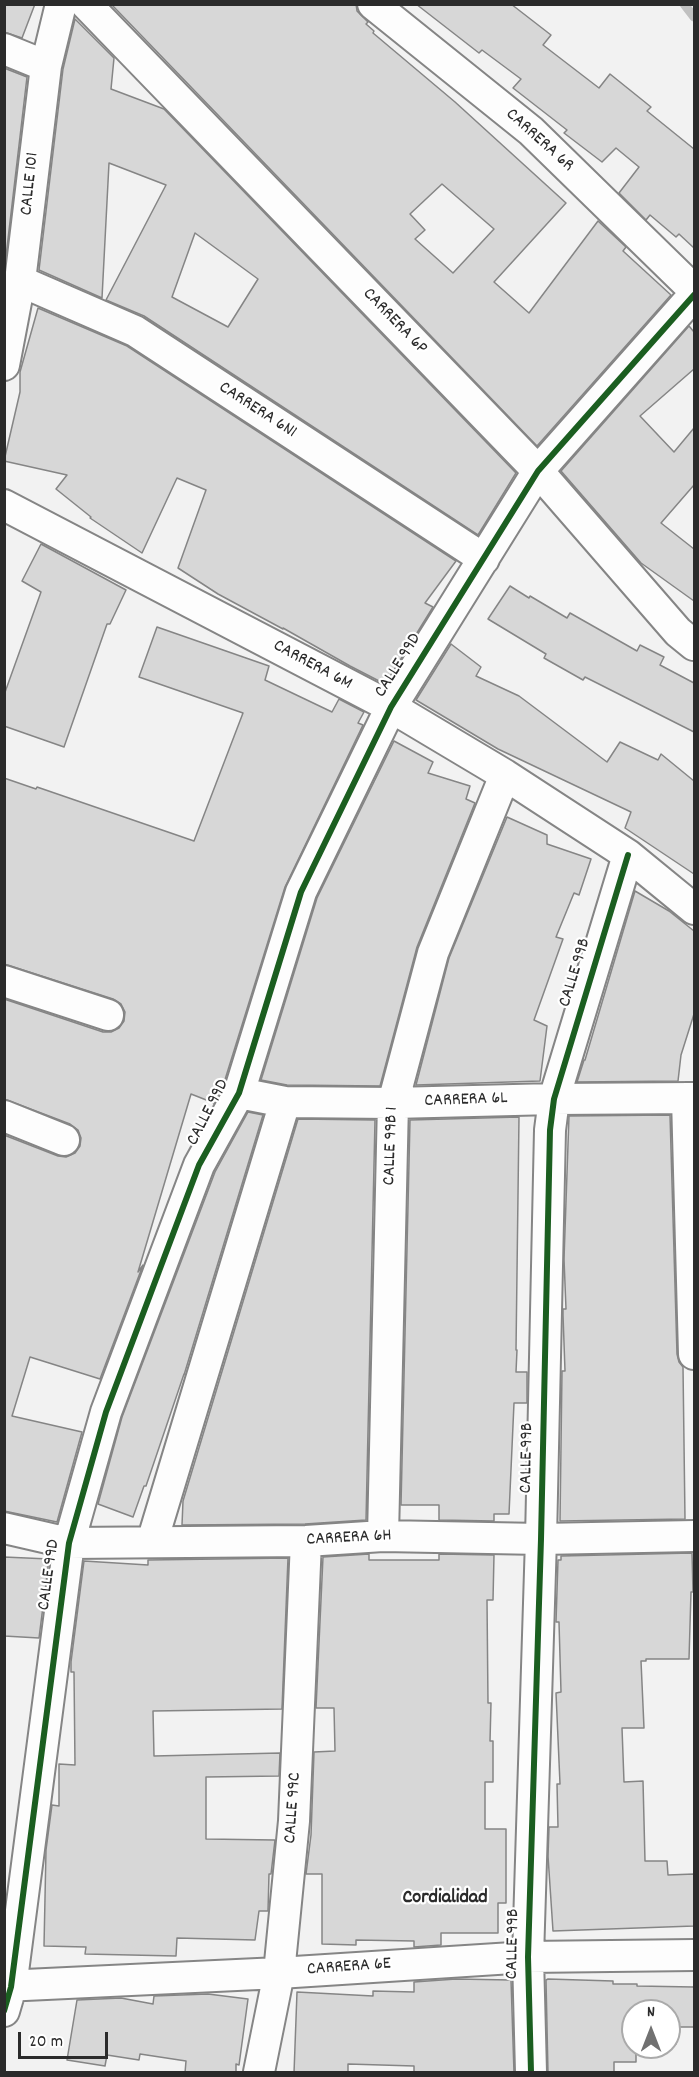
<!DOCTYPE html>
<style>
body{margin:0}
#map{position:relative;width:699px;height:2077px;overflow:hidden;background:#f2f2f2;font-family:Dekko,sans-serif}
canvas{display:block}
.frame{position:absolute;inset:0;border:6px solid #2b2b2b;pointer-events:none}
.north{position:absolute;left:621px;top:1999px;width:60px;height:60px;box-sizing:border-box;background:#fff;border:2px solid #aaa;border-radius:50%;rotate:0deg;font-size:16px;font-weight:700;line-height:24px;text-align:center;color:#2b2b2b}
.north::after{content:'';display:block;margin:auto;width:21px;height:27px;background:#717171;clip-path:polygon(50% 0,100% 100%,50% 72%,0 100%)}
.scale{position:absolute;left:18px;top:2032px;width:90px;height:27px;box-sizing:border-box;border:3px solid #2b2b2b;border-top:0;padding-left:8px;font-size:18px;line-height:21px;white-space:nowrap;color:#2b2b2b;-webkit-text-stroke:4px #fff;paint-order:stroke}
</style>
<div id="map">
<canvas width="699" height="2077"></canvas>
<div class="frame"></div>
<div class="north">N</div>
<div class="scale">20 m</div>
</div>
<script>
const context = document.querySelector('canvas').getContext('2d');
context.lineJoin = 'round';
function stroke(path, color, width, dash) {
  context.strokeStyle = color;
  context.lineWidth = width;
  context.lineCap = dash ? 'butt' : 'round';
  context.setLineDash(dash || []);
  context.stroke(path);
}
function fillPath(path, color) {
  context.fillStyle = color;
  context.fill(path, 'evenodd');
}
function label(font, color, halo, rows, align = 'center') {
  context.font = font + ' Dekko,sans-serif';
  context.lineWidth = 4.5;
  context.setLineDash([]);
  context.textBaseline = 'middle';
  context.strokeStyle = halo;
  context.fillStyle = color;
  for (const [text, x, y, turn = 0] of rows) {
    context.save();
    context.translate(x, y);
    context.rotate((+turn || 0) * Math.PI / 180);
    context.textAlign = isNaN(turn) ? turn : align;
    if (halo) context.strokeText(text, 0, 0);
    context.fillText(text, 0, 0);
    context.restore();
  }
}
stroke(new Path2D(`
 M684,4L694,17`), '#c0c0c0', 9);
const building = new Path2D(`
 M4,4H35L22,38L4,32Z
 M111,4H356L357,11L368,22L366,24L374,31L373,33L455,102L566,203L494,282L529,313L598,221L626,247L623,251L671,295L537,446ZM442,184L494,229L453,273L415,239L425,230L410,214Z
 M416,4H511L551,35L543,45L599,88L610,74L651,107L647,111L694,149V248L679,234L676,237L650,215L646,220L619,193L639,167L616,148L602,162L564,133L567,130L513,88L521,79L482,50L479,53Z
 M75,19L114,58L111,89L164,109L516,473L478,535L144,316L106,300L166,185L109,163L102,298L39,270L63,69ZM195,233L258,279L228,327L172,297Z
 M4,68L27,77L6,256H4Z
 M38,308L127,346L456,561L425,603L433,607L386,683L382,680L381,682L350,666L283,628V629L218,594L178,568L206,490L177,478L142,553L90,518L91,517L56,489L67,475L4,461L20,392V372Z
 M689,326L694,332V369L640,416L674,452L694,428V485L661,523L694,549V601L641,563L561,471Z
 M41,544L126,590L110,624H107L64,747L4,726V695L41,592L22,581Z
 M510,586L529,598L530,596L567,618L570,613L637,651L640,645L664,657L660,665L694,683V732L585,677L583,680L544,658L546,654L488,619Z
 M157,627L269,666L265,680L332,712L339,699L364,712L358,723L363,725L285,887L223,1086L214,1103L191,1094L138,1272L143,1265L100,1379L30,1357L12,1416L82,1432L57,1522L4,1511V1135L58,1156L66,1157L75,1153L80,1146L81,1138L78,1130L70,1124L4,1099V999L103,1032H111L119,1028L124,1021L125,1012L121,1004L113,999L4,964V778L36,789L37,787L194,841L243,713L139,677Z
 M451,644L481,667L476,676L519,696L607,762L620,742L658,760L661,754L694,781V874L625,828L631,812L498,749L416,700Z
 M394,741L433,762L428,773L470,786L466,799L475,803L417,947L380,1086L287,1085L261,1080L317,898Z
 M507,817L547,835V844L591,859L579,895L574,893L556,937L563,939L534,1020L547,1026L540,1081L416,1085L449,958Z
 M635,891L669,911L694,931V1014L681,1055L678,1081L577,1082L584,1060H585Z
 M248,1112L263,1115L184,1375V1374L146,1486H144L133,1517L98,1504L122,1417L215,1172Z
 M670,1115L677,1354L679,1362L683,1367L685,1519L560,1521L562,1371H565L563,1315V1309H566L564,1259L569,1116Z
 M519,1117L516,1350H517L516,1372H527V1403H514L509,1514H494V1521L439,1520V1505H401L410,1120Z
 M298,1119L375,1120L366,1520L305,1524L182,1525L183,1501Z
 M692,1553L693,1592H691L689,1659H646V1661H641L644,1728H622L624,1782L643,1781L645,1861H667L668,1875L694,1874V1926L553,1931L548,1856L549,1827H558L557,1784H560L556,1693L561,1692L559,1622H556L558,1560H561V1556Z
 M369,1554V1560H439V1554L494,1555L493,1600H487L488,1703H491L490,1741H493V1782H485V1829H506V1903H498V1933H441V1945L414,1947V1941L356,1940V1945L322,1944V1874H306L311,1835L314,1752L335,1751L334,1708H316L323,1557Z
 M4,1557L49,1559L39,1638L4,1636Z
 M288,1558L282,1709L153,1711L154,1756L280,1753L279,1776L206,1777V1839L275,1840L271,1874H269L268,1911H259L255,1940L177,1938L176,1956L85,1954L86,1947L44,1946L46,1850L52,1805L59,1806V1764L75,1765L74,1672H71V1662L84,1561L148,1565V1560Z
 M456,1979L511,1980L514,2073H414V2066L348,2064V2073H294L297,1992L373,1996V1991L414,1992V1982Z
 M548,1979L613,1981V1984H637V1986L694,1987V2027H676V2044H669V2011H633V2047H636V2062H614V2073H548L546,1980Z
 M208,1994L248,1999L239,2065L236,2064V2073H185L186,2061L140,2054L139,2060L107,2055L105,2066L67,2060L77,2000L121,1998L153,2004L154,1996Z`);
fillPath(building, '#d7d7d7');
stroke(building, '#858585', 1.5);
const minor = new Path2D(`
 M86,4L538,471L678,632L694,645
 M373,4L531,131L694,290
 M4,49L46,66
 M20,281L135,331L484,559
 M4,365L20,281L46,66L61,4
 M4,505L391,707L505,775L628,855L694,909
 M4,981L108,1015
 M239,1093L285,1102L393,1103L554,1099L694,1098
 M687,1098L694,1354
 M4,1116L64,1140
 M4,1528L69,1543L306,1541L383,1536L541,1539L694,1536
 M383,1536L393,1103L433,953L505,775
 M152,1542L285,1102
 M4,1986L279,1973L528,1957L694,1955
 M4,2011L11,1987L69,1543L106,1412L199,1165L239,1093L301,892L391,707L538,471L694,295
 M259,2072L279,1973L294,1821L306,1541
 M531,2072L528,1957L541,1539L550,1130L554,1099L628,855`);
stroke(minor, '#858585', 34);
stroke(minor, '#fdfdfd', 30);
stroke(new Path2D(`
 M4,2011L11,1987L69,1543L106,1412L199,1165L239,1093L301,892L391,707L538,471L694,295
 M531,2072L528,1957L541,1539L550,1130L554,1099L628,855`), '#1b5e20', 6);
label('18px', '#2b2b2b', '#fff', [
 ["CARRERA 6R",539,141,42],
 ["CALLE 101",31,184,-84],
 ["CARRERA 6P",394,322,46],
 ["CARRERA 6N1",257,411,33],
 ["CARRERA 6M",312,666,28],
 ["CALLE 99D",399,666,-58],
 ["CALLE 99B",576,973,-73],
 ["CARRERA 6L",466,1101,-2],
 ["CALLE 99D",209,1113,-63],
 ["CALLE 99B 1",392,1146,-88],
 ["CALLE 99B",528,1458,-89],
 ["CARRERA 6H",349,1539,-3],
 ["CALLE 99D",50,1575,-82],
 ["CALLE 99C",294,1808,-86],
 ["CALLE 99B",514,1944,-89],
 ["CARRERA 6E",349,1968,-4]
]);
label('bold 20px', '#2b2b2b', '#fff', [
 ["Cordialidad",445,1899]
]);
</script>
